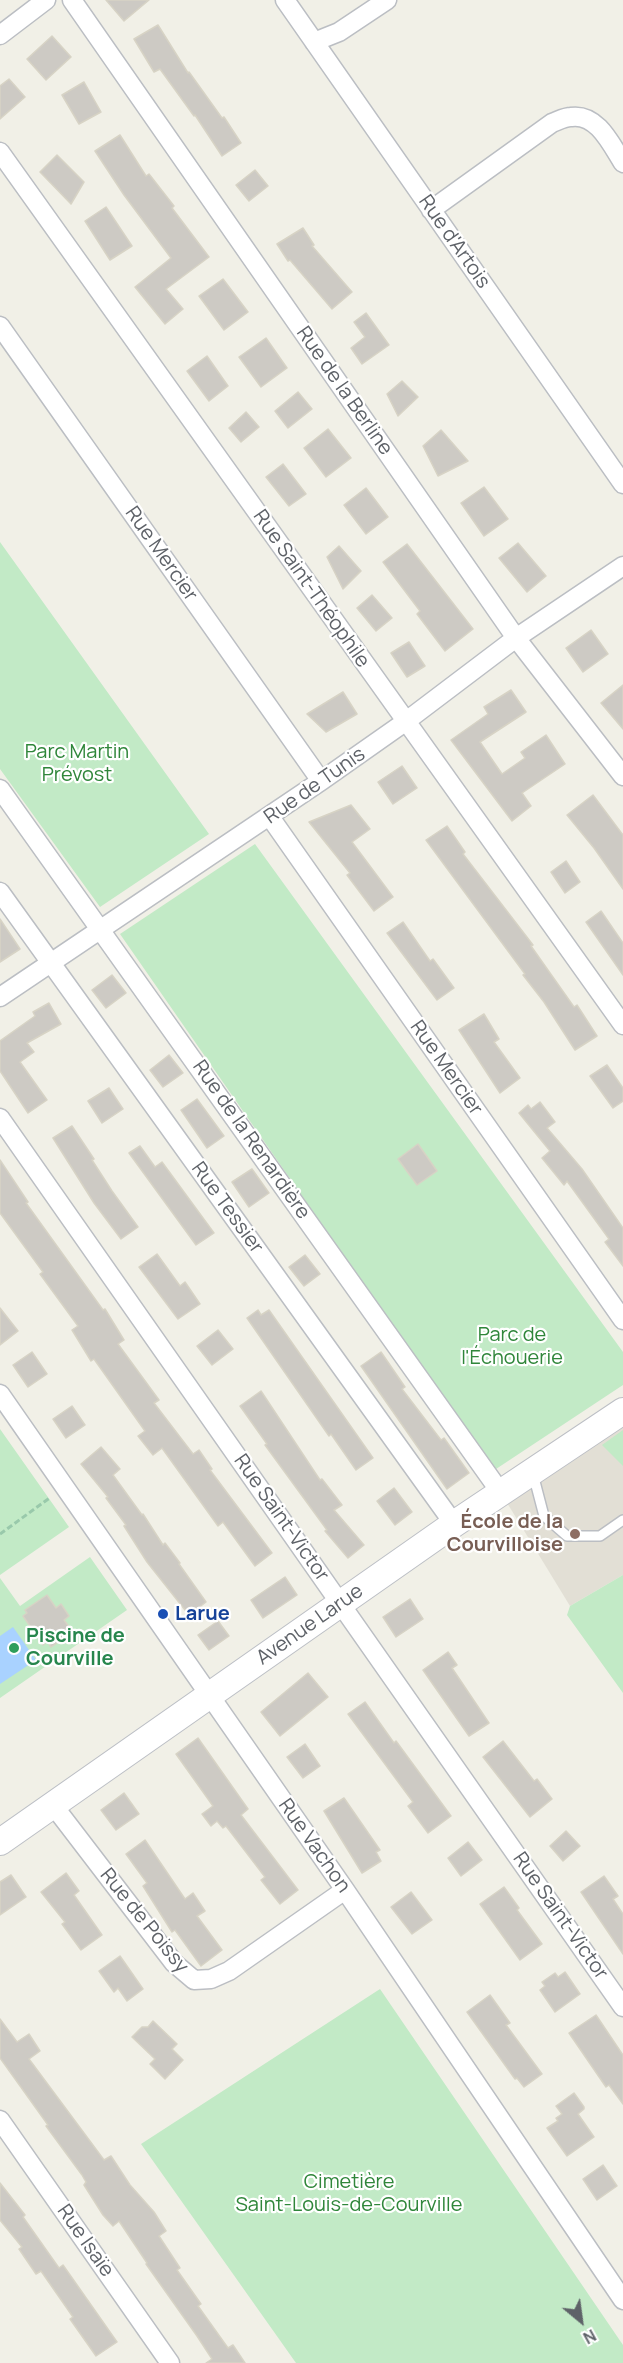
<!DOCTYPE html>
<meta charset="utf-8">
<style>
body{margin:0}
#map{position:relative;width:623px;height:2363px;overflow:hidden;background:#f1f0e7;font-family:Manrope,sans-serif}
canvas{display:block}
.north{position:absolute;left:551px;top:2291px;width:60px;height:60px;-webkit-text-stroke:4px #fff;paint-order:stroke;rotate:151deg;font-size:16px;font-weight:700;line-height:24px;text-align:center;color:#5e6268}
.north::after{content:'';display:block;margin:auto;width:21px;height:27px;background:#5e6268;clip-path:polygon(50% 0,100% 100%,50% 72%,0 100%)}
</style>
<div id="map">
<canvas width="623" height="2363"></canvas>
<div class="north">N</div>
</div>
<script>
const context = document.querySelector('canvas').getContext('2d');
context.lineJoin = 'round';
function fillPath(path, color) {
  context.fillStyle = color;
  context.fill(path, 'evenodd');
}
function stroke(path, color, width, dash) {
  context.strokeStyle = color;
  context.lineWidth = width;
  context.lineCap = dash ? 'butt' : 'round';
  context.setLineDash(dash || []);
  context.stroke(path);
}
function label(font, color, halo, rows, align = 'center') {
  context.font = font + ' Manrope,sans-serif';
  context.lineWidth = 4.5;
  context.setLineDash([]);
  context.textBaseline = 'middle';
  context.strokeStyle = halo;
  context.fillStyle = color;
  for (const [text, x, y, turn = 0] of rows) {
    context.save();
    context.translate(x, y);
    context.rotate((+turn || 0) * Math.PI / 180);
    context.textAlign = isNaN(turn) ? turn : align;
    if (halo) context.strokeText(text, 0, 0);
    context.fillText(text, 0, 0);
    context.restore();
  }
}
fillPath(new Path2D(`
 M623,1418V1575L570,1606L501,1493Z`), '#e2dfd5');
fillPath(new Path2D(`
 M0,542L209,834L100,907L0,769Z
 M255,844L623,1352V1385L493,1471L120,934Z
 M0,1429L69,1527L0,1575Z
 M623,1430V1466L602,1445Z
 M90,1557L127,1610L0,1698V1578L20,1606Z
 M623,1575V1693L567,1615L570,1606Z
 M380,1989L623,2345V2363H296L141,2144Z`), '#c2eac6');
fillPath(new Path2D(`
 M13,1627L36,1660L0,1684V1636Z`), '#a9d2ff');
const building = new Path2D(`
 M106,0H149L124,21Z
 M158,25L188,73L189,72L222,118L224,117L241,143L222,156L195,115L194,116L160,69L154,72L134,39Z
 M52,36L71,57L46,80L27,59Z
 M9,79L25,97L0,119V86Z
 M84,82L101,112L79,124L62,95Z
 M120,135L146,176L149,174L174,206L172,208L209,257L166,289L183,309L165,324L135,287L171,258L124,195L95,151Z
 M57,155L84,182L71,204L40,172Z
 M255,170L268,186L249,201L236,185Z
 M106,207L132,246L110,260L85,221Z
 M303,228L314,245L312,246L352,292L332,309L290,260L288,261L277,244Z
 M223,279L248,312L224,330L199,296Z
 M366,313L389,345L362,364L351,348L365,337L354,322Z
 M266,338L287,368L261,387L239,357Z
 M207,356L228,386L209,401L187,371Z
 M402,381L418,397L398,416L387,394Z
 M298,392L312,409L288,428L275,411Z
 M246,412L259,427L241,442L229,428Z
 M328,429L351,458L326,477L304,448Z
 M441,430L468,461L438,476L423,446Z
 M283,464L306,494L289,506L266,477Z
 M484,487L508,519L484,536L461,503Z
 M366,488L388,517L366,534L344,505Z
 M518,543L546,576L527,592L499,558Z
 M407,544L473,629L445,651L417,614L420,611L383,562Z
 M339,546L361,571L343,589L327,557Z
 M372,595L392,618L376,631L357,608Z
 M591,630L608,654L583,672L566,648Z
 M409,642L425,666L407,677L391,653Z
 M623,685V729L601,703Z
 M511,690L526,712L480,742L502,774L525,758L521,752L546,735L565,764L522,793L531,806L512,821L451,740L488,714L484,707Z
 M343,692L357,714L326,732L307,714Z
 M402,766L417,788L393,804L378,782Z
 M593,795L623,835V889L594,848L567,815Z
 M351,805L370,829L352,842L393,897L374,911L347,875L350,873L309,822Z
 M447,826L465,852L463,854L533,945L531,946L574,1007L577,1005L597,1036L575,1050L544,1002L523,975L525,974L426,840Z
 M566,861L580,882L565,893L551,872Z
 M601,911L623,943V975L586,922Z
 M0,919L20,949L0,962Z
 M403,922L430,961L433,959L454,988L437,1000L387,933Z
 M112,975L126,993L106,1008L92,990Z
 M49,1003L61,1024L27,1043L34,1052L20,1062L47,1100L28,1113L0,1071V1041L35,1016L33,1012Z
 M484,1014L499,1039L494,1042L520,1078L500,1093L459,1030Z
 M169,1055L183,1073L163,1087L150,1070Z
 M607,1065L623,1088V1101L613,1108L590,1076Z
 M109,1088L123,1109L102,1123L88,1101Z
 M197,1099L224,1136L207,1148L181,1110Z
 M540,1102L555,1122L547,1128L582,1169L623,1228V1266L605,1242L609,1239L567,1181L564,1185L542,1158L550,1151L519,1113L528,1105L531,1109Z
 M72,1126L94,1159L92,1160L112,1191L138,1227L121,1239L94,1203L53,1138Z
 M418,1144L437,1171L417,1185L398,1159Z
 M140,1146L155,1167L162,1162L214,1233L196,1245L129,1153Z
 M0,1160L28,1202L26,1203L103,1310L105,1309L124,1340L118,1344L159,1400L154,1403L193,1454L199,1450L212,1469L210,1470L272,1553L255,1566L223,1522L218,1526L162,1448L153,1455L138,1436L145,1431L94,1359L91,1361L72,1330L78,1326L40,1274L43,1272L0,1213Z
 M252,1169L269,1193L249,1207L232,1182Z
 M157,1254L180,1286L185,1282L200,1304L178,1319L139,1267Z
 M305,1255L320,1274L304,1286L289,1267Z
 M0,1308L18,1331L0,1345Z
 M258,1310L261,1315L269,1310L373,1458L356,1470L331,1434L329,1436L247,1318Z
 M218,1330L233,1349L212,1365L197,1346Z
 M32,1352L47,1374L28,1387L13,1365Z
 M381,1352L405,1387L402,1389L441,1440L444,1438L469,1473L447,1489L361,1366Z
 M261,1391L320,1480L322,1479L342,1505L334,1510L364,1545L348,1558L325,1531L327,1530L265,1445L267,1444L240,1406Z
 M72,1406L85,1425L66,1438L53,1419Z
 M101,1447L120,1469L113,1475L142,1515L143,1514L163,1545L165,1543L180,1563L179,1564L206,1602L189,1615L147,1562L124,1526L126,1525L106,1498L108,1497L81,1464Z
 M394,1488L412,1512L395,1525L377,1501Z
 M285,1577L297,1595L263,1618L251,1600Z
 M47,1595L56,1608L61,1604L69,1616L64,1620L73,1632L51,1647L47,1641L43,1645L23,1616L27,1613L25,1610Z
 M410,1599L423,1619L396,1637L383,1617Z
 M218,1621L229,1636L209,1650L198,1635Z
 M448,1652L457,1665L452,1668L489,1723L469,1736L423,1670Z
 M308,1673L328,1697L280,1736L261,1712Z
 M365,1702L394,1743L396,1741L451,1816L428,1833L408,1806L413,1802L348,1714Z
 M198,1738L248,1809L241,1815L298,1890L280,1904L261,1880L265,1877L226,1826L223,1828L217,1821L211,1826L202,1814L213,1806L176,1754Z
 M503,1741L534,1781L537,1779L552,1799L530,1817L483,1757Z
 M305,1744L320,1766L303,1778L287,1757Z
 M124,1793L139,1814L116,1830L101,1810Z
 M344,1798L380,1850L376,1852L381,1861L362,1873L324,1811Z
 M566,1831L580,1846L563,1861L550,1846Z
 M145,1840L185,1899L193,1893L205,1911L197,1916L222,1950L201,1966L175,1930L172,1932L143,1886L147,1883L126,1854Z
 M468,1842L482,1860L461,1876L448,1858Z
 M66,1873L79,1891L74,1895L102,1935L81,1950L62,1924L65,1922L41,1892Z
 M11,1875L26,1897L0,1915V1882Z
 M604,1876L618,1896L613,1899L623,1914V1954L581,1892Z
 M504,1887L519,1908L517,1910L542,1944L520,1960L480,1904Z
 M411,1892L432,1920L412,1934L391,1907Z
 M120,1956L143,1989L127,2001L118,1988L114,1992L99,1971Z
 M565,1972L580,1994L555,2012L540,1990L545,1986L542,1982L555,1973L558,1977Z
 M490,1995L510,2023L506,2025L542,2074L524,2087L517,2078L515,2079L467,2012Z
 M596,2015L623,2055V2104L609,2085L606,2087L569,2033Z
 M0,2019L17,2042L29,2034L40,2051L29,2059L104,2160L111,2156L130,2185L154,2212L166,2231L159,2236L180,2268L177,2270L201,2304L198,2306L228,2348L233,2345L245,2363H206L212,2359L197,2336L146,2264L147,2263L119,2221L113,2226L103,2215L84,2185L86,2182L82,2175L46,2126L48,2125L0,2058Z
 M153,2021L177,2044L172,2049L183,2060L165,2079L150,2064L155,2059L132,2037L142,2027H148Z
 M574,2093L584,2107V2109L578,2114L594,2137L567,2156L547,2128L558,2121L556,2118L562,2114L556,2106Z
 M603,2165L617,2186L597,2200L583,2179Z
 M0,2183L25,2215L23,2217L59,2268L63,2265L117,2342L96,2356L70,2319L73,2317L41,2271L36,2274L19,2249L22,2247L0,2220Z`);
fillPath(building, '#cdcac4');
stroke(building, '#d7d3c5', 1.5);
const lane = new Path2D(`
 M533,1474L544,1516L567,1536H600L623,1520`);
const street = new Path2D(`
 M72,0L516,638L623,776
 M285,0L623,484
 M0,35L46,0
 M314,42L339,32L387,0
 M0,152L623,1025
 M431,210L552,123C558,121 564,117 571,117C597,113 611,144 623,163
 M0,326L321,781
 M0,789L501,1493
 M270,817L623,1320
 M0,892L454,1524
 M0,997L321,781L405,722L516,638L623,566
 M0,1118L623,2007
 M0,1394L345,1890L623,2300
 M53,1805L174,1963L194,1980L211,1979L229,1971L345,1890
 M0,2120L170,2363`);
const secondary = new Path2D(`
 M0,1842L454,1524L623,1411`);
stroke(lane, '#bbbec3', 12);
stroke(street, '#bbbec3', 21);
stroke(secondary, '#bcbfc5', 28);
stroke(new Path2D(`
 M0,1534L51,1497`), '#99c9ab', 3, [6, 3]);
stroke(lane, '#fff', 9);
stroke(street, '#fff', 18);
stroke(secondary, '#fff', 26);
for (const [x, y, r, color] of [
 [575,1534,6,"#8d6e63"],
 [163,1614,6,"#1a4fb4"],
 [14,1648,6,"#2e9e5b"]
]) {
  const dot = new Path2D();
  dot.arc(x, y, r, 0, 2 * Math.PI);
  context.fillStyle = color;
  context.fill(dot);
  stroke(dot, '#fff', 2);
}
label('20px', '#5e6268', '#fff', [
 ["Rue d'Artois",454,242,55],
 ["Rue de la Berline",344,391,55],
 ["Rue Mercier",161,554,55],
 ["Rue Saint-Théophile",311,589,55],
 ["Rue de Tunis",315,786,-35],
 ["Rue Mercier",446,1068,55],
 ["Rue de la Renardière",251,1140,55],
 ["Rue Tessier",227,1208,54],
 ["Rue Saint-Victor",281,1518,55],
 ["Avenue Larue",310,1625,-35],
 ["Rue Vachon",314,1846,55],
 ["Rue Saint-Victor",560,1916,55],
 ["Rue de Poissy",144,1921,51],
 ["Rue Isaïe",85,2241,55]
]);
label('20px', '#2f863a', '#fff', [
 ["Parc Martin",77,752],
 ["Prévost",77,775],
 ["Parc de",512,1335],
 ["l'Échouerie",512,1358],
 ["Cimetière",349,2182],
 ["Saint-Louis-de-Courville",349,2205]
]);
label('bold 20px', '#785e54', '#fff', [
 ["École de la",563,1522],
 ["Courvilloise",563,1545]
], 'right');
label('bold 20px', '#164399', '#fff', [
 ["Larue",175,1614]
], 'left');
label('bold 20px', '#27864d', '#fff', [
 ["Piscine de",26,1636],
 ["Courville",26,1659]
], 'left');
</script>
